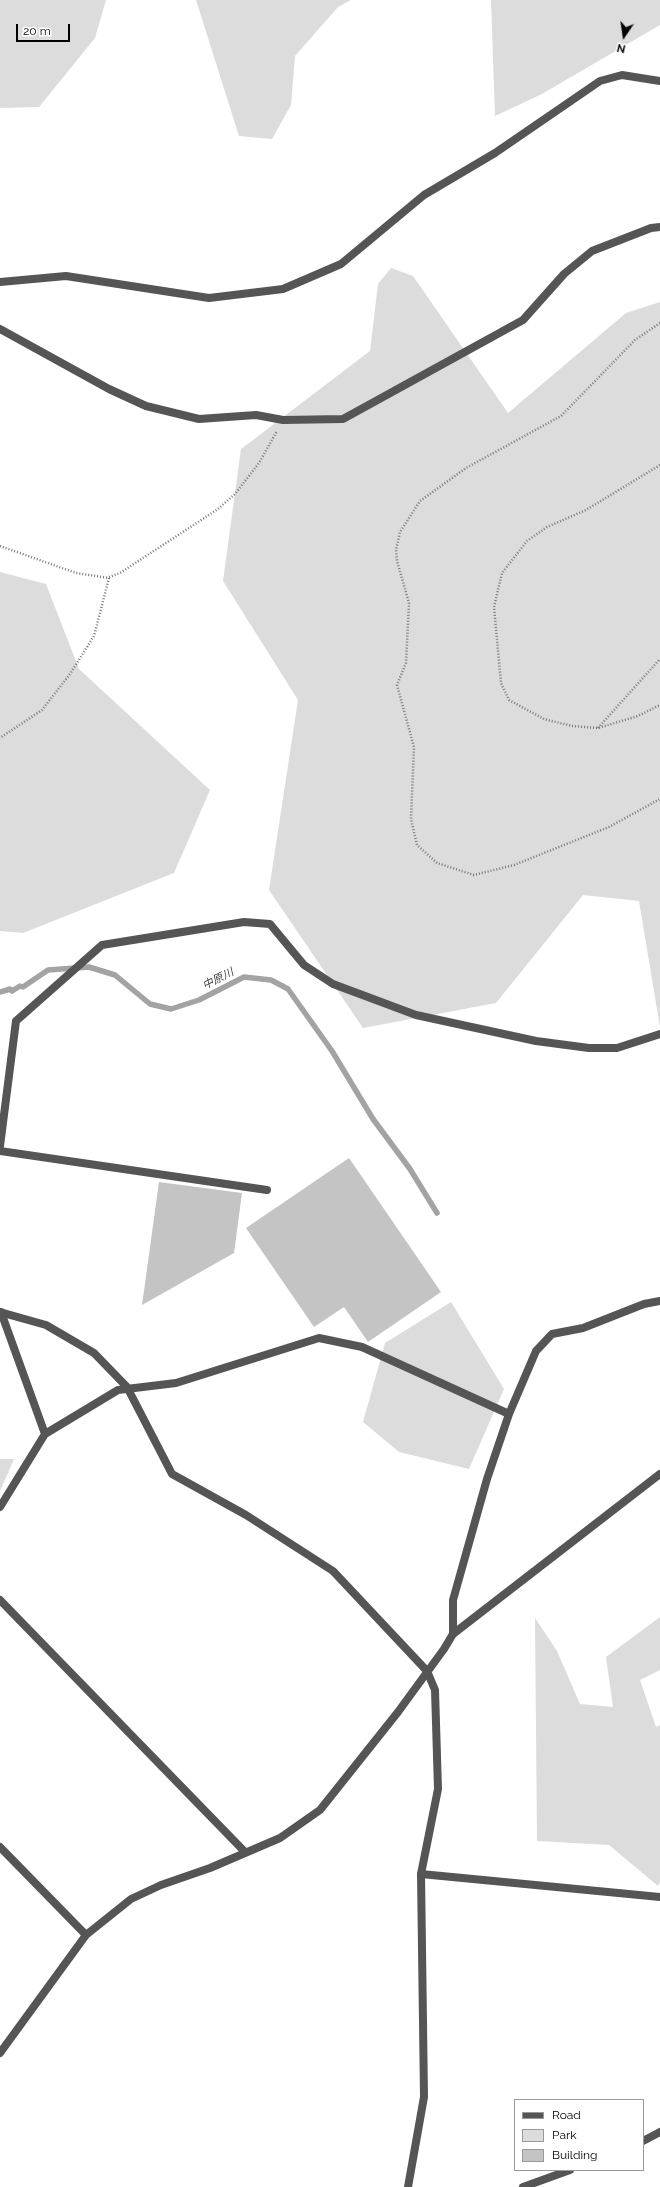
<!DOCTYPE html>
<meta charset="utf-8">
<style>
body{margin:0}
#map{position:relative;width:660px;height:2187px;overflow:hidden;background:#fff;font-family:Raleway,sans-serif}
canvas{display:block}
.legend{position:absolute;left:514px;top:2099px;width:130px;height:72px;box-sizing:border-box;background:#fff;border:1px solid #999;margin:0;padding:5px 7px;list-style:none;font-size:12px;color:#000}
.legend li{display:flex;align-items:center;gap:8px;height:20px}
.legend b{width:20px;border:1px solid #999}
.north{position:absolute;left:604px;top:16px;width:40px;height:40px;-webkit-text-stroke:3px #fff;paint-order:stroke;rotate:193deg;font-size:11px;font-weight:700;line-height:16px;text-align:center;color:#000}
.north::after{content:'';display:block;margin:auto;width:14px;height:18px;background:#000;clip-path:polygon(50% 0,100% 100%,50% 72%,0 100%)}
.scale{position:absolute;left:16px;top:24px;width:54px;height:18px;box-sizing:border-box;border:2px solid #000;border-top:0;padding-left:5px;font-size:12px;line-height:14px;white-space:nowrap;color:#000;-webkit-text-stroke:3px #fff;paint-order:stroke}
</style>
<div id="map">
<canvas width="660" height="2187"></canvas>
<ul class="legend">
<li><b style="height:5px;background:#555"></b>Road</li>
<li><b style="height:11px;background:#dcdcdc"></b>Park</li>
<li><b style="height:11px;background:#c4c4c4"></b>Building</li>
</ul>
<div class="north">N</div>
<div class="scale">20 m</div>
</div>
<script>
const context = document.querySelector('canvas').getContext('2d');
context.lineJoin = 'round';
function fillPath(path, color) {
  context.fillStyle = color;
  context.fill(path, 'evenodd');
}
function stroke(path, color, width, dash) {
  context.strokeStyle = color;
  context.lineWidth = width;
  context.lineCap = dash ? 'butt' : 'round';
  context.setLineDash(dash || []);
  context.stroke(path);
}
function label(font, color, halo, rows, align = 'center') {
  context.font = font + ' Raleway,"Noto Sans JP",sans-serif';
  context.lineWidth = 4;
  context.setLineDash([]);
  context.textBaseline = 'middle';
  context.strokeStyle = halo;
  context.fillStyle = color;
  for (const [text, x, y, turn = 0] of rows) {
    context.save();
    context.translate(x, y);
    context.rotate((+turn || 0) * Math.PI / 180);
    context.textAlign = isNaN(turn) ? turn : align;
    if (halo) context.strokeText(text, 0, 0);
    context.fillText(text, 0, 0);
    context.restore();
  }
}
fillPath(new Path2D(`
 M0,0H106L95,38L39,107L0,108Z
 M196,0H351L338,7L295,56L291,105L272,139L239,136Z
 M491,0H660V25L542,94L495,116Z
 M391,268L413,276L508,413L626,313L660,302V1027L639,901L583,895L496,1003L363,1028L269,890L298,700L223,581L241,449L370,351L378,284Z
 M0,572L46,584L79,669L210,790L174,873L23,933L0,931Z
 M451,1302L504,1389L469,1469L399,1452L363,1422L385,1343Z
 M0,1459H14L0,1491Z
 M660,1617V1670L640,1680L656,1727L660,1725V1882L658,1886L609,1845L537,1841L535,1618L557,1651L580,1704L613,1707L606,1657Z`), '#dcdcdc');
stroke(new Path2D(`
 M0,992L10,989L12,991L20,986L23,987L48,970L89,967L115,975L150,1004L171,1009L199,1000L244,977L271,980L288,989L332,1051L373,1119L410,1169L437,1213`), '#a3a3a3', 5.5);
fillPath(new Path2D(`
 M349,1158L441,1292L368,1342L344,1307L314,1327L246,1228Z
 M159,1182L242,1193L234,1253L142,1305Z`), '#c4c4c4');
stroke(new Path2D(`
 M660,323L635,340L561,416L466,468L420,501L400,532L396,550L397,561L409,603L406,663L397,685L414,747L411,819L417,845L437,863L474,875L514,865L609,827L660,799
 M660,465L586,510L547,527L527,541L502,573L494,607L501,683L509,700L544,719L572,726L598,728L638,716L660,705
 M0,546L76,573L109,578L94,636L70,674L42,710L0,738
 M109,577L120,573L218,509L235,494L259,463L277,431
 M598,728L660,659`), '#777', 2.5, [1, 2]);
stroke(new Path2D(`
 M0,282L66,276L209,298L283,289L341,264L424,195L495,153L600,81L622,75L660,81
 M0,329L109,389L146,406L199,419L256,415L283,420L343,419L523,320L564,274L592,251L651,228L660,227
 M0,1146L16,1021L102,945L244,922L270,924L304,965L333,984L416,1015L536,1041L589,1048H617L660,1034
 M0,1151L267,1190
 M1,1312L45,1434
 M0,1507L45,1434L118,1390L176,1383L319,1338L362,1347L509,1414
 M0,1600L245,1852
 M453,1634V1600L487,1479L509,1414L536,1351L552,1334L583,1328L644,1304L660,1301
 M0,1847L86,1935
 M421,1874L660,1897
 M0,2053L86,1935L131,1899L161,1885L210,1868L280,1838L320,1810L398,1712L444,1649L453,1634L660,1474
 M643,2141L660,2132
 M523,2187L570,2170`), '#555', 8);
stroke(new Path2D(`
 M0,1312L46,1325L94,1353L127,1387L172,1474L246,1515L333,1571L427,1671L435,1690L438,1789L421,1874L424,2097L408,2187`), '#555', 8);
label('italic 11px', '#444', '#fff', [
 ["中原川",218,979,-27]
]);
</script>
